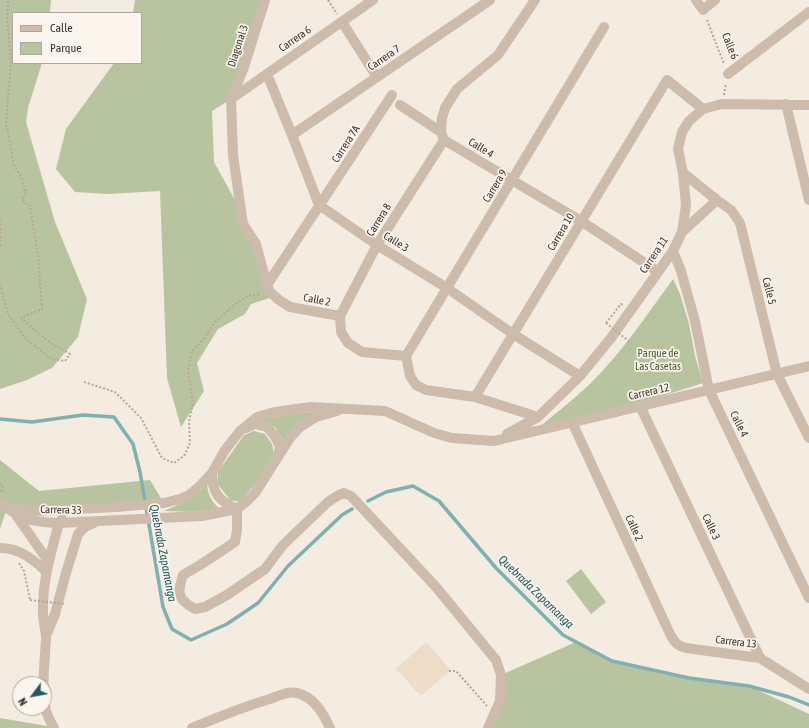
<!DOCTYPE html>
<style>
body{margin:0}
#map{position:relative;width:809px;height:728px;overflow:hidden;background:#f4ebe1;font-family:"Asap Condensed",sans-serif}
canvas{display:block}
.legend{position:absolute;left:12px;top:12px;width:130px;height:52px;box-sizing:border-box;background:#fbf5ee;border:1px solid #aea6a0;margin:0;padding:5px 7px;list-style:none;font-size:12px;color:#3b302b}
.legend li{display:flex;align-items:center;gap:8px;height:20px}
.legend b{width:20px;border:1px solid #aea6a0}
.north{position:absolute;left:12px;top:676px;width:40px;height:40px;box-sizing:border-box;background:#fbf5ee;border:1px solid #aea6a0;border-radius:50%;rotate:238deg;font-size:11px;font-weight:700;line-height:16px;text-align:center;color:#3b302b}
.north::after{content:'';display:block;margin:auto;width:14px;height:18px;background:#1f5a5e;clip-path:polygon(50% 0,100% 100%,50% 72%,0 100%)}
</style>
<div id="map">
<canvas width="809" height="728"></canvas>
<ul class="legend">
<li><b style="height:5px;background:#cdbbac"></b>Calle</li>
<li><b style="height:11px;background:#b8c4a0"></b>Parque</li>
</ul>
<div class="north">N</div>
</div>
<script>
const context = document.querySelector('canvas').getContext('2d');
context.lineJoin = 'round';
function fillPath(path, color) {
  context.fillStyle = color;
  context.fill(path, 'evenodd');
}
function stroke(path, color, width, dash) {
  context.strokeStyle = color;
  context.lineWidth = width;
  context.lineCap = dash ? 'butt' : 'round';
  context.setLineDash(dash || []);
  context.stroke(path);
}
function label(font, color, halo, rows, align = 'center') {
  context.font = font + ' "Asap Condensed",sans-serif';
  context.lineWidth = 3.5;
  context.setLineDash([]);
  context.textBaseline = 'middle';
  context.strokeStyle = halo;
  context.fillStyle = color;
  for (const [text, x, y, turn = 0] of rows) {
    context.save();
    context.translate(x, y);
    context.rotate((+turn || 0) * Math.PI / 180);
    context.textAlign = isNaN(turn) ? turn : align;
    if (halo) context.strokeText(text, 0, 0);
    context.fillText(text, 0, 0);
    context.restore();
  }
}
fillPath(new Path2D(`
 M0,0H51L50,13H13V63H42L28,108L26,122L55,222L87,299L78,337L52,368L27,380L0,389Z
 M135,0H265L231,99L212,111L214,162L251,229L273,297L251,304L245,314L218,329L197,363L204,391L181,427L167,378L160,191L108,194L75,192L56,169L66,129L114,63H141V13H133Z
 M673,279L680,294L689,324L695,356L703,383L659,397L537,429C555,414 574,399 591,383C622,352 647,315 673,279Z
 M321,411L284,442L275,427L259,420L286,415Z
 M254,431L265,434L272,444L274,454L256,483L240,502L230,500L217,483L218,472L244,435Z
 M0,460L39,491L150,480L164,503L7,508L0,529Z
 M207,485C208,495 212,502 220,509L193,512L164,511L191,499Z
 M581,569L606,602L591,614L566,581Z
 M576,642L612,661L689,678L749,686L809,714V728H488L501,675Z
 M0,718L53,727L54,728H0Z`), '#b8c4a0');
fillPath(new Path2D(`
 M426,642L451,670L421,696L396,669Z`), '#ecdcc8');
stroke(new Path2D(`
 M0,419L32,422L83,415L114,417L133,444L140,472L163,607L172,629L191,640L227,624L258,603L288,566L342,515L352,509
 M368,501L386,492L413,486L439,501L496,568L563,635L612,661L689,678L749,686L789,697L809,705`), '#7fb0b2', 3.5);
stroke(new Path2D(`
 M328,0L337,14
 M707,20L724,64
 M724,95L726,83
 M0,220V246
 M0,284L8,314L26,339L52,359L65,361L70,354L49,342L21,318L42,309L38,254L30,206L25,203L22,198L26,193L21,177L14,165L6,122L11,60L7,19L8,0
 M606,323L621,304L623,305
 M84,382L115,392L141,418L162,458L174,463L184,456L190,443L189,421L193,404L188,370L192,351L203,340L214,323L235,304L248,296L261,294
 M0,484L3,485L1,493
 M19,563L24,571L30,600
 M449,671H456L487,706`), '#b9a596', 2, [2, 2]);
stroke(new Path2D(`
 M265,0L244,67L231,99L233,155L243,224L256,244L267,285L270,292L279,300L290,307L340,316
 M696,0L703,10L715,0
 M342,22L377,77
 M267,74L292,135L319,205L377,245L447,288L513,334L580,376
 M728,74L809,12
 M231,99L373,0
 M786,104L809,200
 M400,105L441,132L444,140L581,221L657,271
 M441,132L442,118L445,108L457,89L498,55L535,0
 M292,135L490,0
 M683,173L717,200
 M682,232L717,200L731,210L740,223L777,374L809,438
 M673,251L681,271L695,321L709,390L809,598
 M267,285L392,95
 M340,316L377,245L444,140
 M340,316L341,332L348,343L362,352L406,356
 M406,356L604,27
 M406,356L410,376L416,385L426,390L475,397L538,417
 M475,397L667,80L703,109
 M640,406L760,658
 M572,422L671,636C675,643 678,646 686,648L760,658L809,689
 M246,428L255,424L267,427L274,435L280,446L278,457
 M507,434L538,417L580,376L611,338L673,251L682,232L686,205L683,173L678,149L682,132L689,121L703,109L722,104L809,105
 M212,473C212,493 219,501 237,509V530L235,542L200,565L183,575C177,593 177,599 195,609L205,607L227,595L265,569L283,545L328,502L339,495L344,493L351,496L436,587L496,660L501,675L500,701L488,728
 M0,503C22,520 32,522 59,523L202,516L237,509L246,502L255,493L290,438L300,427L316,417L337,411
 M7,508L34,511L116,507L164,503L180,499L189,495L200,486L212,473L225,450L240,431L257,417L275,412L311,407L385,411L434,433L452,438L494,441L809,366
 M16,515L48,561
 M0,548C20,548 32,559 46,571
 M46,636L55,614L66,573L78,534L85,527L94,523
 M54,728C51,723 48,717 46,711C41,691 45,659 46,638C46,630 43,622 43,613C42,582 51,553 59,523L62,519
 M192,728C218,717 243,707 270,699C278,696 288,691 297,693C314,697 323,713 330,728`), '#cdbbac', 10);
stroke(new Path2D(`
 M606,323L631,343
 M30,600L65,604`), '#b9a596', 2, [2, 2]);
label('11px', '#3b302b', '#fbf5ee', [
 ["Carrera 6",295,39,-35],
 ["Diagonal 3",238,46,-72],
 ["Calle 6",730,46,68],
 ["Carrera 7",384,58,-34],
 ["Carrera 7A",346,144,-57],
 ["Calle 4",481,148,31],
 ["Carrera 9",495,186,-59],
 ["Carrera 8",379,220,-58],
 ["Carrera 10",561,232,-59],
 ["Calle 3",396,242,32],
 ["Carrera 11",654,255,-56],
 ["Calle 5",769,291,76],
 ["Calle 2",317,300,11],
 ["Carrera 12",649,392,-13],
 ["Calle 4",739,424,64],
 ["Carrera 33",61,510,1],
 ["Calle 3",711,527,65],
 ["Calle 2",634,528,65],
 ["Carrera 13",736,642,7]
]);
label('11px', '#4a5a2e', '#fbf5ee', [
 ["Parque de",658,354],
 ["Las Casetas",658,367]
]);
label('italic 12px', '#1f5a5e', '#fbf5ee', [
 ["Quebrada Zapamanga",163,553,79],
 ["Quebrada Zapamanga",536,592,44]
]);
</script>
